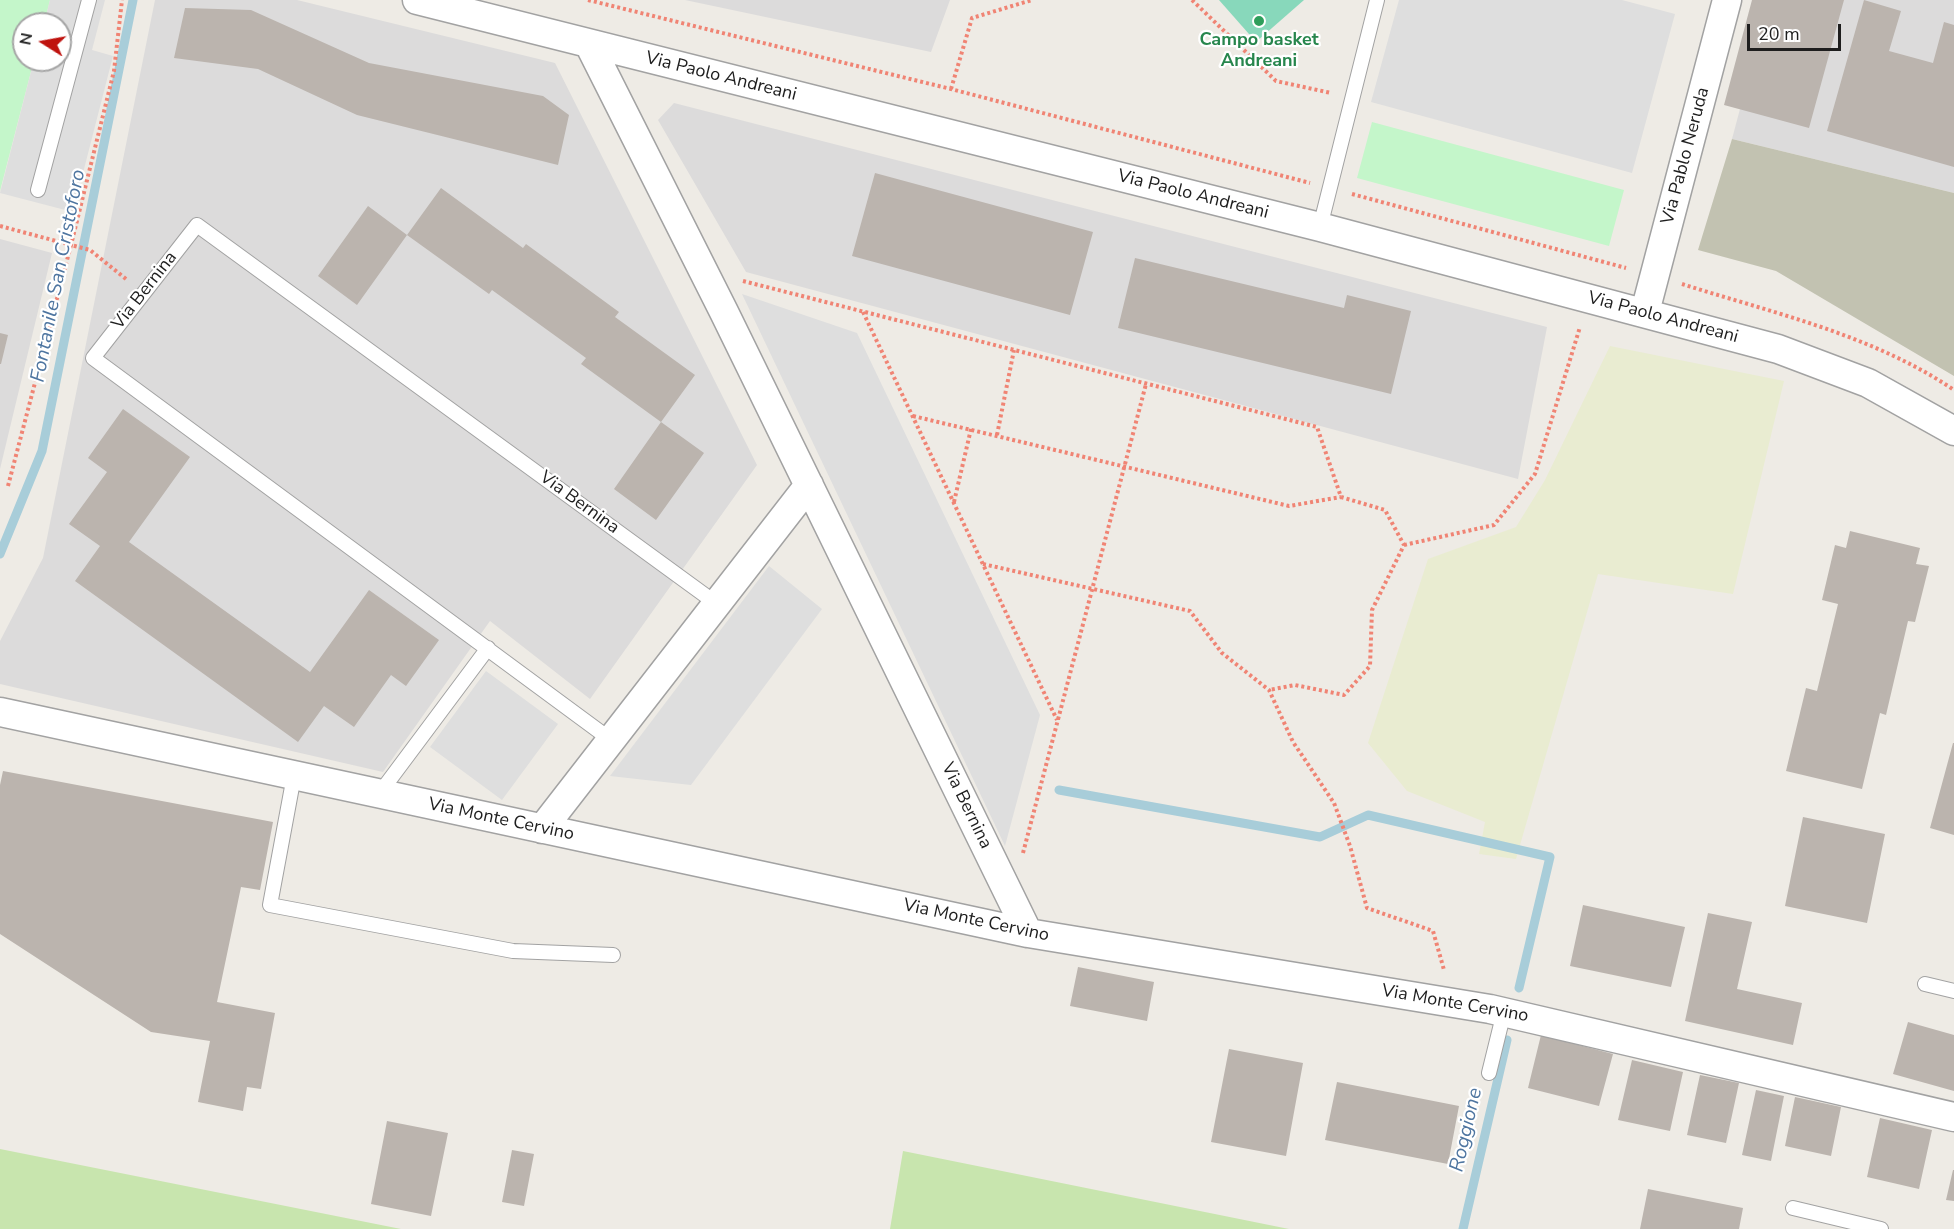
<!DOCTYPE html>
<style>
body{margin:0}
#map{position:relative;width:1954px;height:1229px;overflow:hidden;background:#eeebe5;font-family:"Nunito Sans",sans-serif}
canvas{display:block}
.north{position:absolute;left:12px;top:12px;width:60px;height:60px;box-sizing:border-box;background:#fff;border:2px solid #a5a5a5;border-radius:50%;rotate:281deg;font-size:16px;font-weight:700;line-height:24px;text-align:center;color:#1e1e1e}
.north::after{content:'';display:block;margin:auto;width:21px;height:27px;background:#bf120e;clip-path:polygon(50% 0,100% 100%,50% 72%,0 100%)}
.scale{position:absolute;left:1747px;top:24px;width:94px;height:27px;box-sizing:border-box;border:3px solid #1e1e1e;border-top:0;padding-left:8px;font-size:18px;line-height:21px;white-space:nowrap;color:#1e1e1e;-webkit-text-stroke:4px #fff;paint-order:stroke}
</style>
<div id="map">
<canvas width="1954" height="1229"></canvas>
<div class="north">N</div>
<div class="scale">20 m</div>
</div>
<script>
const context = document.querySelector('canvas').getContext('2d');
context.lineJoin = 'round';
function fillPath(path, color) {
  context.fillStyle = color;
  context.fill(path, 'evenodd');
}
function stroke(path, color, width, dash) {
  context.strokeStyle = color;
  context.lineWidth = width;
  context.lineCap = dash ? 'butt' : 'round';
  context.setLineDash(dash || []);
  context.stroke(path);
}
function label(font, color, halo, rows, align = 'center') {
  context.font = font + ' "Nunito Sans",sans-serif';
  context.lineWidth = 4.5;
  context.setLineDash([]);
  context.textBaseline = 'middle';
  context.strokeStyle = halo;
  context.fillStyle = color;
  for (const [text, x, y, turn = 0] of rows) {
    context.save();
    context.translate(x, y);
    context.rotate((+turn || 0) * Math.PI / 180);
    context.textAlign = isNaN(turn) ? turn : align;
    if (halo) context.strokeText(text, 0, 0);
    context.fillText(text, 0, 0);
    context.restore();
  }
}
fillPath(new Path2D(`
 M155,0H297L555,63L757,465L590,699L490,621L383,772L0,684V641L43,558Z
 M685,0H950L931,52Z
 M1769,0H1954V193L1732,139Z
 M674,103L1547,327L1518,479L746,272L658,120Z
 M0,239L52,253L0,469Z`), '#dcdbdb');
fillPath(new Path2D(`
 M1732,139L1954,193V376L1776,271L1698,250Z`), '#c2c2b1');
fillPath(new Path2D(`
 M1610,346L1784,381L1733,594L1598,574L1516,859L1479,854L1485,822L1407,791L1368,743L1428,559L1516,527L1545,480Z`), '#e9ecd1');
fillPath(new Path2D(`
 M0,1149L401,1229H0Z
 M903,1151L1289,1229H890Z`), '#c8e5ae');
fillPath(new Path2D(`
 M0,0H50L44,24H24V60H34L0,191Z
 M1372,122L1624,190L1609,246L1357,178Z`), '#c4f6ca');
fillPath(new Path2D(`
 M1219,0H1304L1256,42Z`), '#88d8bb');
fillPath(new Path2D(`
 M50,0H105L92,50L113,56L73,212L0,193L34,60H60V24H44Z
 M1399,0H1622L1675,14L1632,173L1371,102Z
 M742,294L857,333L1040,715L1005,846Z
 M769,566L822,609L691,785L610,776Z
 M486,671L558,724L502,800L430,747Z`), '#dedede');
stroke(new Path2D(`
 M0,554L42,451L133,0
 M1059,790L1320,837L1368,815L1550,857L1519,988
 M1463,1229L1507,1040`), '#a8cdd9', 9);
fillPath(new Path2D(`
 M1752,0H1844L1809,128L1724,105Z
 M1864,0L1901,11L1889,51L1933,63L1944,22L1954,25V167L1827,131Z
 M185,8L251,10L369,63L543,96L569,115L558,165L357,115L258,69L174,58Z
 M875,173L1093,232L1070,315L852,256Z
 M441,188L523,248L526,244L619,312L615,317L695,375L661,422L581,364L586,358L492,290L489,294L407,235Z
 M368,206L407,235L357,305L318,276Z
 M1135,258L1344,308L1347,295L1411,311L1391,394L1118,328Z
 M0,333L8,335L1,364H0Z
 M123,409L190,457L129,542L310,672L369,590L439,640L406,686L391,675L354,727L324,706L298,742L75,581L100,546L69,524L107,472L88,458Z
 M661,422L704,453L656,520L614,489Z
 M1850,531L1920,548L1916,564L1929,566L1915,622L1908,621L1886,715L1880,713L1862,789L1786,771L1806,688L1817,691L1838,604L1822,600L1835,545L1846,548Z
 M1953,743H1954V835L1930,828Z
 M3,771L273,822L260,890L241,887L217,1002L275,1013L261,1089L247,1087L243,1111L198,1102L210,1041L151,1032L0,934V785Z
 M1803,817L1885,834L1867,923L1785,906Z
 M1583,905L1685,927L1671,987L1570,966Z
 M1708,913L1752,922L1737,989L1802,1003L1793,1045L1685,1021Z
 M1078,967L1154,982L1147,1021L1070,1006Z
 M1908,1022L1954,1035V1091L1893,1074Z
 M1541,1035L1613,1054L1599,1106L1528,1088Z
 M1229,1049L1303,1063L1286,1156L1211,1142Z
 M1632,1060L1683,1072L1670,1131L1618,1120Z
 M1700,1075L1739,1083L1726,1143L1687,1135Z
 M1337,1082L1459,1106L1448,1164L1325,1140Z
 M1756,1090L1784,1096L1771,1161L1742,1155Z
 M1795,1097L1841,1107L1831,1156L1785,1146Z
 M1880,1118L1932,1130L1919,1189L1867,1177Z
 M387,1121L448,1133L431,1216L371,1204Z
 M512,1150L534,1154L524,1206L502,1202Z
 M1953,1170H1954V1201L1946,1200Z
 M1648,1189L1743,1208L1739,1229H1640Z`), '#bbb4ae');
const service = new Path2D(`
 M38,190L89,0
 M1320,227L1377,0
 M611,740L93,358L197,225L717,604
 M294,776L270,905L513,951L613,955
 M379,794L488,648
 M1925,984L1954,991
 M1489,1073L1504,1012
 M1793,1208L1881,1229`);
const minor = new Path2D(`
 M417,0L1320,227L1778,349L1868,383L1954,431
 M589,44L724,312L1028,933
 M1645,312L1727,0
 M0,712L1028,933L1490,1009L1954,1117
 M542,829L809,485`);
stroke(service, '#a2a2a2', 16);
stroke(minor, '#a2a2a2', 31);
stroke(new Path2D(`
 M588,0L951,89L1310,183
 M1192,0L1276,81L1331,93
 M951,89L972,18L1032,0
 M1352,194L1626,268
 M0,226L71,245L114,71L122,0
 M743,281L1317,427L1341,497L1385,510L1404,545L1372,610L1370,666L1344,695L1295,685L1269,690
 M1682,284C1773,313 1873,335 1954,390
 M863,312L1057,720
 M913,416L1289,506L1341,497
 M997,435L1014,350
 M8,486L71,245L90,250L126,279
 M954,502L971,429
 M1404,545L1494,525L1535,474L1580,327
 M983,564L1190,611L1222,653L1269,690L1293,742L1334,803L1350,846L1367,908L1433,931L1444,970
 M1023,853L1146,384`), '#f08474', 4, [3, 3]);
stroke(service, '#fff', 14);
stroke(minor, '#fff', 28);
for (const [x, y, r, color] of [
 [1259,21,6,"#2e9e5b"]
]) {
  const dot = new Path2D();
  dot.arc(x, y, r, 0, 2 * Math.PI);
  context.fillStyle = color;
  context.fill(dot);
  stroke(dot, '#fff', 2);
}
label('bold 18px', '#27864d', '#fff', [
 ["Campo basket",1259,41],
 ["Andreani",1259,62]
]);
label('18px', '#1e1e1e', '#fff', [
 ["Via Paolo Andreani",721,77,14],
 ["Via Pablo Neruda",1686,156,-75],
 ["Via Paolo Andreani",1193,195,14],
 ["Via Bernina",145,291,-52],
 ["Via Paolo Andreani",1663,318,15],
 ["Via Bernina",579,503,36],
 ["Via Bernina",966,806,64],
 ["Via Monte Cervino",501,820,12],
 ["Via Monte Cervino",976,921,12],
 ["Via Monte Cervino",1455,1004,10]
]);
label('italic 20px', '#4e75a0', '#fff', [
 ["Fontanile San Cristoforo",59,276,-79],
 ["Roggione",1467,1130,-77]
]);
</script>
